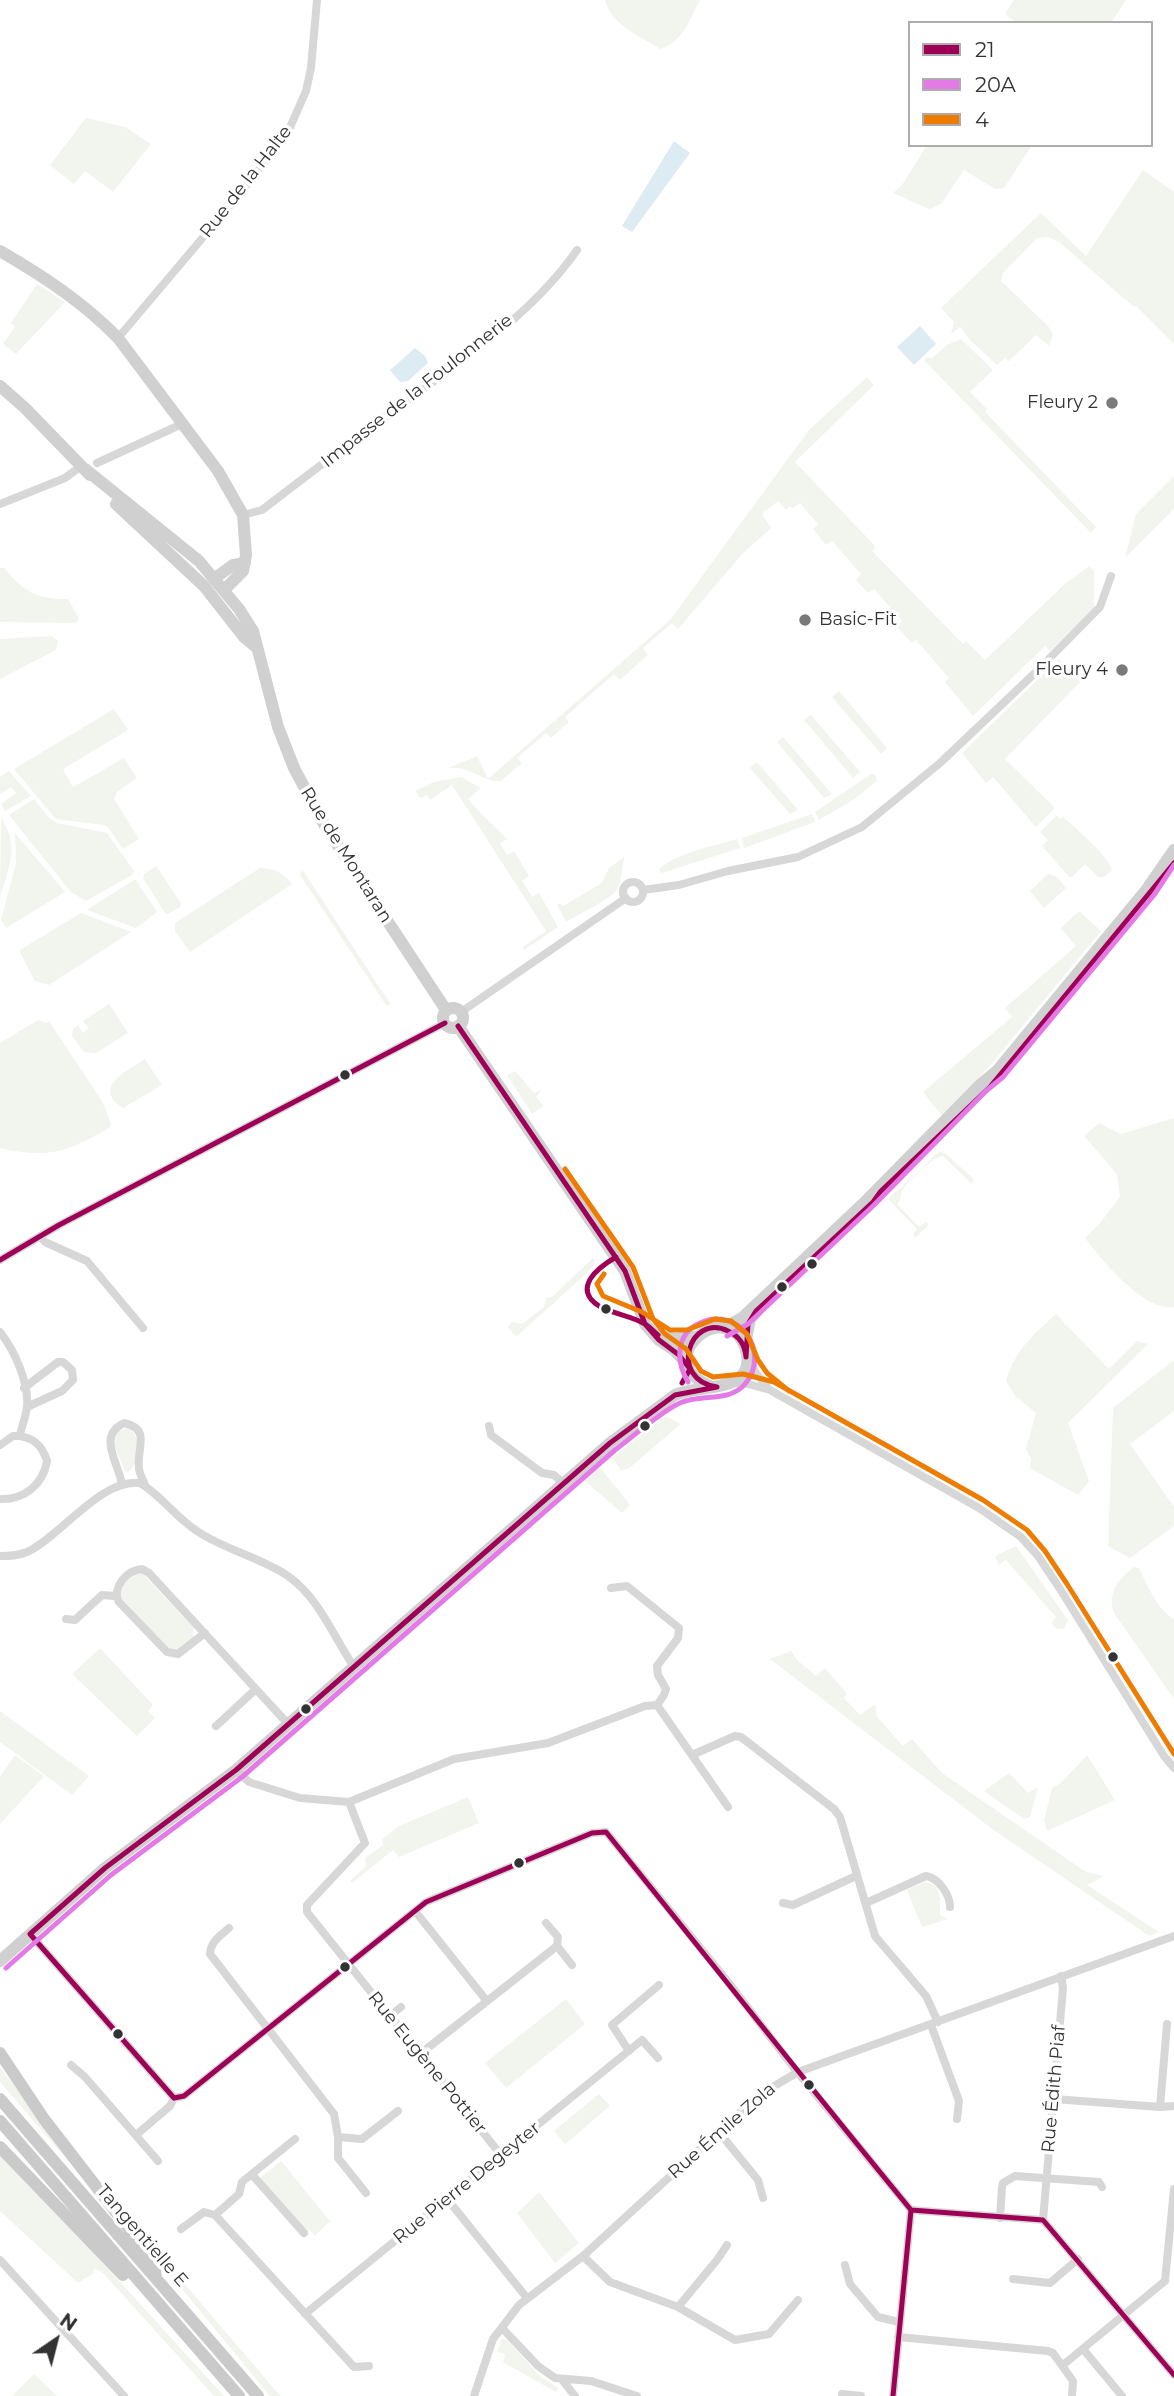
<!DOCTYPE html>
<meta charset="utf-8">
<style>
body{margin:0}
#map{position:relative;width:1174px;height:2396px;overflow:hidden;background:#fff;font-family:Montserrat,sans-serif}
canvas{display:block}
.legend{position:absolute;left:908px;top:21px;width:245px;height:126px;box-sizing:border-box;background:#fff;border:2px solid #adadad;margin:0;padding:9px 12px;list-style:none;font-size:21px;color:#333}
.legend li{display:flex;align-items:center;gap:14px;height:35px}
.legend b{width:35px;border:2px solid #adadad}
.north{position:absolute;left:21px;top:2305px;width:70px;height:70px;-webkit-text-stroke:5px #fff;paint-order:stroke;rotate:35deg;font-size:19px;font-weight:700;line-height:28px;text-align:center;color:#333}
.north::after{content:'';display:block;margin:auto;width:24px;height:32px;background:#333;clip-path:polygon(50% 0,100% 100%,50% 72%,0 100%)}
</style>
<div id="map">
<canvas width="1174" height="2396"></canvas>
<ul class="legend">
<li><b style="height:9px;background:#9f0057"></b>21</li>
<li><b style="height:9px;background:#e47ae6"></b>20A</li>
<li><b style="height:9px;background:#ee7c00"></b>4</li>
</ul>
<div class="north">N</div>
</div>
<script>
const context = document.querySelector('canvas').getContext('2d');
context.lineJoin = 'round';
function fillPath(path, color) {
  context.fillStyle = color;
  context.fill(path, 'evenodd');
}
function stroke(path, color, width, dash) {
  context.strokeStyle = color;
  context.lineWidth = width;
  context.lineCap = dash ? 'butt' : 'round';
  context.setLineDash(dash || []);
  context.stroke(path);
}
function label(font, color, halo, rows, align = 'center') {
  context.font = font + ' Montserrat,sans-serif';
  context.lineWidth = 7;
  context.setLineDash([]);
  context.textBaseline = 'middle';
  context.strokeStyle = halo;
  context.fillStyle = color;
  for (const [text, x, y, turn = 0] of rows) {
    context.save();
    context.translate(x, y);
    context.rotate((+turn || 0) * Math.PI / 180);
    context.textAlign = isNaN(turn) ? turn : align;
    if (halo) context.strokeText(text, 0, 0);
    context.fillText(text, 0, 0);
    context.restore();
  }
}
fillPath(new Path2D(`
 M605,0H700C689,20 683,42 660,49C640,36 611,25 605,0Z
 M1014,0H1126L1111,23H1017L1005,14Z
 M86,118L125,127L151,144L113,192L85,171L74,184L50,165Z
 M927,145H1032L1004,188L995,189L964,170L941,204L929,209L893,193L902,185Z
 M1143,170L1174,192V344L1136,306L1134,307L1059,242L1048,237L1037,238L1003,273L1001,281L1048,326L1053,334L1049,346L1036,335L1009,361L1005,358L997,365L969,339L960,327L951,334L954,322L941,308L1041,213L1086,256Z
 M37,284L65,302L16,354L3,344L15,327L11,323Z
 M961,339L993,370L970,392L987,409L985,412L1096,527L1091,533L924,360L928,357L931,359L947,345Z
 M867,377L874,385L795,462L876,547L872,551L963,644L966,641L985,660L1065,584L1089,566L1094,570V608L1050,651L1045,646L973,716L945,682L949,678L916,640L912,643L897,627L902,621L874,589L868,593L856,580L861,574L832,541L826,545L813,529L818,524L800,503L793,508L790,506L786,510L778,501L762,514L771,528L744,552L678,629L672,623L643,648L648,655L620,680L614,674L565,717L569,722L551,738L546,733L517,758L522,763L501,781C480,782 474,766 448,768L477,756L488,779L670,620L809,430Z
 M1174,476V509L1125,558L1136,514Z
 M0,568H4C24,592 36,599 68,599L79,618L77,623L0,622Z
 M52,636L58,641L56,650L0,679V639Z
 M1059,659L1082,680L1005,759L1055,808L1036,827L993,777L986,783L962,753Z
 M839,691L887,748L881,754L832,697Z
 M114,709L128,730L63,769L72,786H75L124,758L137,778L117,792L114,799L139,839L123,849L108,827L103,825L56,819L14,769Z
 M811,715L860,772L853,778L804,720Z
 M783,737L832,794L824,798L777,742Z
 M757,762L798,810L790,814L750,768Z
 M9,771L31,796L5,811L1,804L16,793L11,787L0,794V777Z
 M871,774H875L877,781L853,800L819,820L815,812Z
 M461,777L481,788L468,799C480,814 494,825 507,839L500,843L507,855L514,851L529,876L522,881L532,897L539,893L558,927L524,950L523,947L546,931L452,785L430,800L427,795L420,798L415,791L434,782Z
 M34,799L49,818L57,823L107,833L134,871L132,875L86,901L71,892L9,815Z
 M812,814L815,822L744,848L742,838Z
 M1057,815L1060,819L1063,817C1076,829 1107,854 1112,870L1104,877H1098L1085,864L1072,877H1069L1042,846L1048,840L1040,832Z
 M1,818C20,847 9,866 0,897Z
 M15,833L65,892L6,928L1,920L16,863Z
 M737,839L740,848L662,873L659,869C676,853 714,846 737,839Z
 M625,856C621,866 623,884 615,892C607,901 577,915 566,922L557,905L560,903L563,906L602,883L609,868Z
 M156,866L181,903L180,907L168,914L165,913L143,878L144,874Z
 M260,868C275,869 283,872 292,884L190,952L175,931V923Z
 M302,869L391,1005H386L300,875Z
 M1048,874L1057,877L1066,888L1044,908L1030,891Z
 M134,880H136L157,912L136,928L87,910Z
 M1079,911L1101,931L987,1069L942,1116L923,1092L1012,1017L1005,1008L1076,946L1061,928Z
 M81,913L131,932L49,985L35,981L21,955L20,950Z
 M109,1004L128,1033L96,1053L84,1052L72,1036L73,1029L78,1025L83,1033L89,1028L83,1021Z
 M38,1020L46,1023L49,1021L102,1101L111,1123L110,1127C69,1152 48,1159 0,1148V1043Z
 M145,1059L162,1085L123,1108C91,1087 127,1071 145,1059Z
 M515,1071L534,1093L542,1090L536,1097L544,1106L532,1114L507,1075Z
 M1174,1118V1307C1144,1312 1102,1260 1085,1238L1100,1223L1120,1197L1117,1174L1084,1136L1099,1123L1121,1134Z
 M939,1152L945,1153L974,1179L972,1184L943,1156C933,1157 909,1179 903,1189C899,1196 903,1198 897,1204L919,1227L926,1222L929,1225L915,1238L913,1235L917,1229L888,1199Z
 M594,1257L595,1263L587,1273L516,1337L508,1327L512,1322L522,1324L544,1307L546,1298L552,1297Z
 M1056,1314L1109,1369L1137,1341L1148,1344L1068,1423L1089,1481L1078,1495L1030,1468L1031,1459L1026,1449L1036,1413L1016,1397L1006,1381C1015,1350 1033,1335 1056,1314Z
 M1174,1360V1411L1130,1444L1174,1507V1526L1130,1558L1108,1546L1113,1408Z
 M666,1416L681,1424L628,1469L621,1470L612,1458Z
 M127,1428C142,1434 141,1464 128,1472L125,1471L114,1445L117,1433Z
 M600,1467L630,1505L622,1513L584,1480Z
 M1016,1546L1068,1620L1064,1629H1057L1051,1623L1056,1617L1006,1560L999,1565L995,1556Z
 M1134,1567L1139,1568C1147,1585 1157,1609 1174,1619V1699L1114,1613C1107,1592 1119,1579 1134,1567Z
 M141,1572L194,1628L193,1638C182,1647 177,1655 164,1645L120,1596L121,1587L136,1573Z
 M100,1648L153,1705L148,1711L155,1718L137,1736L72,1674Z
 M791,1651L797,1660L816,1676L825,1668L847,1694L844,1698L860,1715L875,1704L877,1717L903,1746L912,1739L942,1773L1086,1872L1104,1876L1087,1885L1159,1932L1149,1936L991,1828L770,1659Z
 M0,1711L89,1776L72,1795L0,1742Z
 M15,1755L44,1776L0,1824V1777Z
 M1087,1755L1115,1800L1047,1831L1044,1821L1052,1788L1062,1782Z
 M1009,1773L1028,1793L1038,1787L1030,1817L1024,1819L984,1791Z
 M468,1797L479,1823L399,1857L393,1850L352,1883L350,1881L366,1866L365,1858L383,1845L382,1839L399,1826Z
 M925,1882C943,1886 940,1900 940,1915L948,1919L922,1927L907,1890Z
 M566,1999L585,2024L506,2088L485,2063Z
 M0,2067L86,2182L0,2082Z
 M599,2094L610,2106L565,2144L554,2131Z
 M0,2155L91,2250L224,2396H214L104,2274L95,2268L92,2274L78,2283L0,2211Z
 M281,2161L330,2221L315,2236L309,2229L305,2232L259,2179Z
 M539,2192L579,2243L555,2263L517,2213Z
 M172,2269L276,2391L281,2396H270L168,2272Z
 M502,2339L508,2341L541,2377L558,2388L556,2392L503,2362L505,2354L497,2352Z
 M34,2374L57,2396H12Z`), '#f1f5ed');
fillPath(new Path2D(`
 M674,141L690,153L632,232L622,226Z
 M920,326L936,344L914,365L897,347Z
 M415,348L425,356L428,363L408,381L400,382L390,370Z`), '#ddebf3');
stroke(new Path2D(`
 M118,338L243,190L288,132L306,91L311,68L317,0
 M97,463L182,424
 M0,504L65,478L81,466
 M243,515L262,510C310,473 358,437 407,401C467,357 534,312 577,250
 M623 892a10 10 0 1 1 20 0a10 10 0 1 1-20 0Z
 M643,890L679,885L728,871L798,857L862,827L940,763L1035,673L1100,607L1111,576
 M461,1012L626,898
 M40,1236L45,1242L87,1261L143,1328
 M0,1260L59,1225L445,1023
 M0,1332C15,1351 29,1383 27,1407C26,1416 22,1426 20,1435
 M748,1359L756,1373L768,1388
 M732,1383L748,1384L770,1390L979,1508L1021,1537L1038,1556L1060,1589L1164,1756L1174,1768
 M24,1388L58,1362H63L72,1370L73,1380L62,1391L27,1407
 M489,1426L491,1435L542,1473L554,1475L564,1484
 M0,1445L13,1436C30,1435 42,1444 47,1461C43,1485 24,1500 0,1499
 M122,1484C118,1462 97,1436 124,1423C152,1429 136,1449 139,1468C139,1473 143,1480 145,1485
 M0,1556C9,1556 18,1556 27,1552C60,1537 101,1478 140,1483C161,1495 176,1518 197,1531C225,1550 260,1557 288,1576C320,1599 333,1636 354,1667
 M611,1588L627,1586L679,1628L678,1638L657,1666L658,1675L666,1689L664,1695L657,1705
 M66,1619L75,1620L102,1595L115,1596
 M205,1633L178,1654L167,1652L119,1602C111,1588 127,1570 142,1569L149,1573L289,1725
 M657,1705L728,1807
 M216,1726L256,1689
 M692,1755L735,1736L741,1737L834,1809L840,1817L875,1936L926,1996L938,2022
 M236,1770L249,1782L300,1798L349,1802L454,1759L548,1743L645,1706L657,1705
 M349,1802L365,1843L307,1905V1912L501,2155
 M783,1903L793,1905L856,1876
 M866,1903L926,1876C939,1878 950,1895 950,1907
 M415,1911L486,2000
 M229,1928C220,1936 211,1941 210,1954L334,2114L338,2137L362,2139L398,2111
 M30,1934L174,2098
 M557,1946L572,1965
 M390,2016L401,2007
 M931,2025L959,2101L957,2119
 M629,2051L612,2025L659,1985
 M420,2054L557,1946L558,1937L546,1923
 M71,2065L85,2077L158,2161
 M1054,2099L1160,2107L1174,2106
 M1160,2107L1167,2024
 M718,2131L758,2180L763,2198
 M136,2135L170,2106L174,2098L184,2096L426,1902L592,1833L606,1832L729,1983L794,2068L911,2210L1043,2220L1174,2375
 M338,2137V2158L366,2193
 M295,2139L242,2182L239,2194L215,2215L354,2367L369,2366
 M255,2178L304,2233
 M448,2200L527,2298
 M1000,2218L1002,2187L1003,2183L1015,2176L1099,2182L1102,2187
 M1043,2220L1063,1988L1061,1976
 M181,2229L204,2212L215,2215
 M583,2256L610,2282L678,2307L735,2340L769,2334L798,2300
 M0,2260L124,2396
 M845,2265L850,2284L878,2317L899,2322
 M1013,2279L1050,2283L1078,2259
 M678,2307L717,2260L727,2245
 M305,2314L642,2040L658,2058
 M502,2328L538,2366L555,2378L591,2381L637,2396
 M898,2337L1048,2351L1053,2353L1073,2381L1072,2396
 M1083,2349L1122,2396
 M1063,2365L1165,2281L1174,2189
 M563,2381L575,2396
 M842,2394L861,2396
 M474,2396L493,2339L519,2305L583,2256L759,2095L798,2072L1174,1936
 M893,2396L911,2210`), '#d7d7d7', 8);
stroke(new Path2D(`
 M0,251C43,276 83,302 118,338L218,471L243,515L246,555L243,571L225,589
 M0,386L25,408L90,475
 M85,469L199,561L239,609L253,631L278,727L294,768L325,826L446,1010
 M116,504L204,586L244,637L257,648
 M215,578L233,565L245,563
 M443 1018a10 10 0 1 1 20 0a10 10 0 1 1-20 0Z
 M458,1026L625,1271L645,1324L659,1340L674,1350L688,1365
 M723,1328L742,1318L868,1199L980,1085L997,1071L1147,889L1174,850
 M658,1335L674,1339L695,1337
 M745,1345L750,1319L757,1311
 M0,1961L105,1868L236,1770L610,1443L675,1395C698,1384 758,1394 746,1350C729,1292 647,1360 710,1386`), '#d0d0d0', 12);
stroke(new Path2D(`
 M0,2053L44,2119L153,2260L156,2277
 M0,2099L258,2396
 M0,2121L239,2396
 M0,2147L123,2275`), '#cacaca', 12);
stroke(new Path2D(`
 M458,1026L625,1271L645,1324L659,1340L679,1355L690,1369L682,1383
 M616,1257C599,1267 571,1288 599,1306C613,1314 632,1316 645,1324C650,1327 654,1332 658,1335
 M0,1260L59,1225L445,1023
 M746,1357L748,1324L756,1311L873,1202L881,1191L990,1087L1174,863
 M717,1387C668,1380 689,1312 728,1331C739,1336 745,1345 746,1357
 M30,1934L105,1868L236,1770L610,1443L675,1395L717,1387
 M30,1934L174,2098
 M174,2098L184,2096L426,1902L592,1833L606,1832C708,1958 808,2085 911,2210L1043,2220L1174,2375
 M893,2396L911,2210`), '#9f0057', 5);
stroke(new Path2D(`
 M727,1336L748,1324L874,1205L986,1091L1003,1077L1154,895L1174,865
 M6,1968L111,1875L242,1777L615,1450C634,1436 660,1412 680,1403C701,1393 729,1403 745,1384C772,1352 738,1305 700,1323C675,1334 676,1362 688,1382`), '#e47ae6', 5);
stroke(new Path2D(`
 M565,1169L633,1267L653,1319L665,1334L686,1349L701,1371L713,1377L743,1374L774,1382L983,1500L1027,1530L1045,1551L1067,1584L1174,1754
 M604,1274L597,1284L603,1296L642,1312L670,1330H687L715,1319L731,1321L747,1334L758,1360L767,1373L789,1391`), '#ee7c00', 5);
for (const [x, y, r, color] of [
 [1112,403,7,"#7a7a7a"],
 [805,620,7,"#7a7a7a"],
 [1122,670,7,"#7a7a7a"],
 [345,1075,6,"#333"],
 [812,1264,6,"#333"],
 [782,1287,6,"#333"],
 [606,1309,6,"#333"],
 [645,1426,6,"#333"],
 [1113,1657,6,"#333"],
 [306,1709,6,"#333"],
 [519,1863,6,"#333"],
 [345,1967,6,"#333"],
 [118,2034,6,"#333"],
 [809,2085,6,"#333"]
]) {
  const dot = new Path2D();
  dot.arc(x, y, r, 0, 2 * Math.PI);
  context.fillStyle = color;
  context.fill(dot);
  stroke(dot, '#fff', 2.5);
}
label('18px', '#333', '#fff', [
 ["Rue de la Halte",246,182,-52],
 ["Impasse de la Foulonnerie",417,391,-38],
 ["Rue de Montaran",346,855,58],
 ["Rue Eugène Pottier",427,2063,51],
 ["Rue Édith Piaf",1054,2089,-85],
 ["Rue Émile Zola",722,2131,-41],
 ["Rue Pierre Degeyter",467,2183,-39],
 ["Tangentielle E",142,2236,49]
]);
label('18px', '#333', '#fff', [
 ["Fleury 2",1098,403],
 ["Basic-Fit",819,620,"left"],
 ["Fleury 4",1108,670]
], 'right');
</script>
